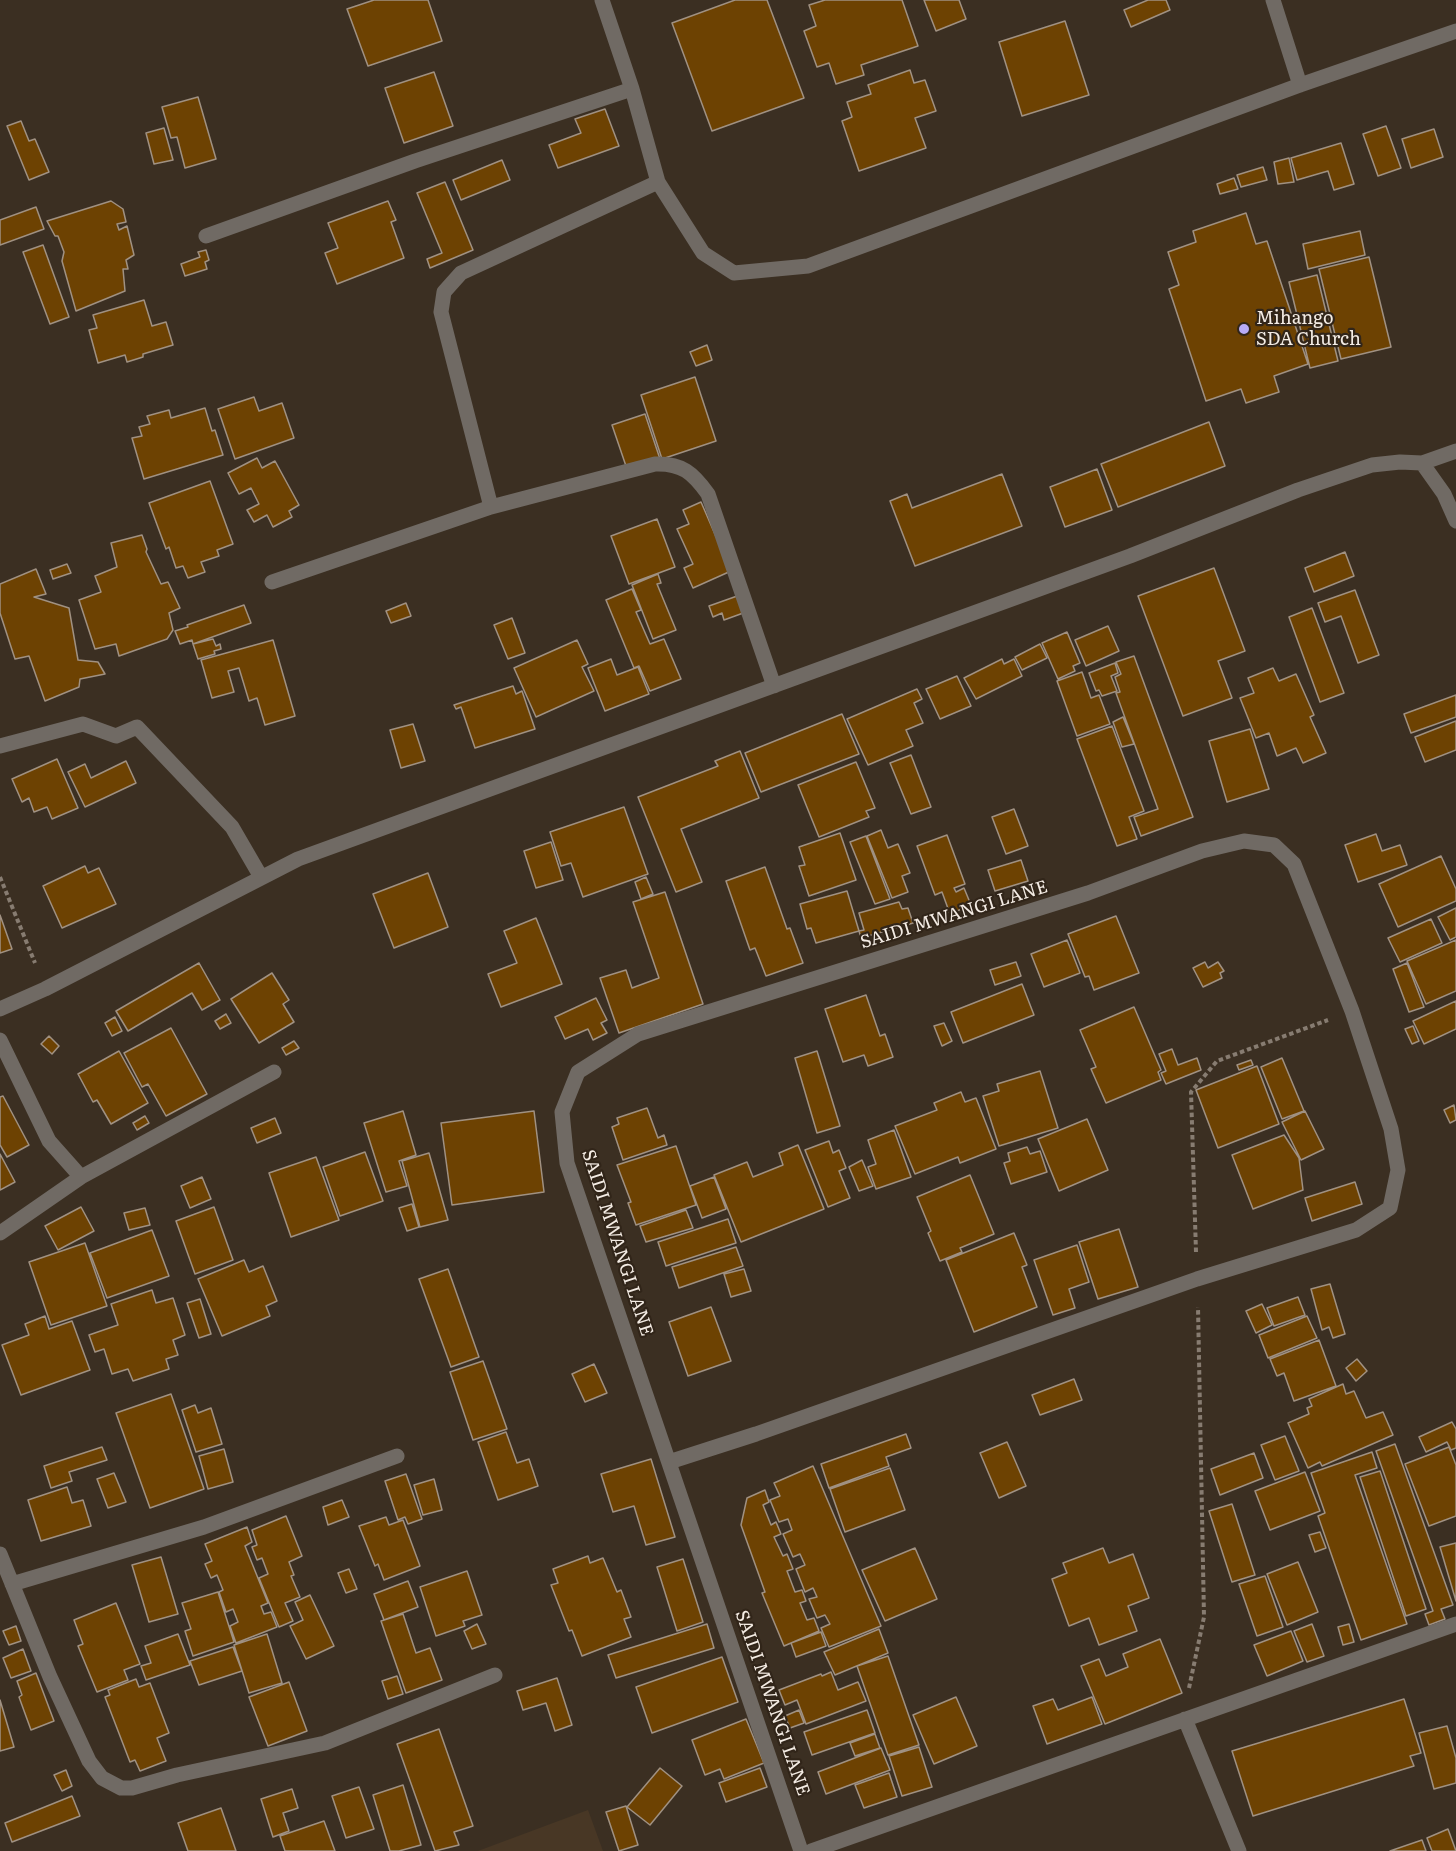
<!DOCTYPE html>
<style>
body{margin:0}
canvas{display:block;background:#3b2f22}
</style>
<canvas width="1456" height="1851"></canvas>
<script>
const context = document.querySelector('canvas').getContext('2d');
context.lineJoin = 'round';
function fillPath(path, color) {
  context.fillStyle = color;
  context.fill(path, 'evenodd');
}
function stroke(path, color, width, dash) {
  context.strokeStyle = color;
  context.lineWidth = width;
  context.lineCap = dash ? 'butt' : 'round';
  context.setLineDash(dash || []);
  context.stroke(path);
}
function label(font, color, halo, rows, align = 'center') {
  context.font = font + ' Literata,serif';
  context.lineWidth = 4.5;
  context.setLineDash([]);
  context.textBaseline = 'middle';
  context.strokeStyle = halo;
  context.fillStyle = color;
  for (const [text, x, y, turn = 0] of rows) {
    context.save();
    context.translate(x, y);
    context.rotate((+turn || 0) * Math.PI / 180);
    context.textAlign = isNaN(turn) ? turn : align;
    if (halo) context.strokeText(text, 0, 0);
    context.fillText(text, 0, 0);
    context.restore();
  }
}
fillPath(new Path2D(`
 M588,1810L603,1851H478Z`), '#483725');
const building = new Path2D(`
 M374,0H428L442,41L368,66L347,9Z
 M735,0H767L804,98L712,131L672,23Z
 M825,0H902L918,46L861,65L864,75L836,84L829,63L817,67L804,31L816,26L809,5Z
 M924,0H959L966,19L936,31Z
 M1148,0H1166L1170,10L1131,27L1124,10Z
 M1065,21L1089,95L1022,116L999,42Z
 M910,70L914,83L925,80L936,111L915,118L926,148L859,171L842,121L852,117L847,102L871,94L868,85Z
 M434,72L453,126L404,143L385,88Z
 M198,97L216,159L185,168L177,137L171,138L162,107Z
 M605,109L619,146L558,168L549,145L581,133L575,119Z
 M21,121L29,141L35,139L49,172L29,180L7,126Z
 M1386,126L1401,168L1378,176L1363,134Z
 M164,128L173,160L154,164L146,133Z
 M1434,129L1443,157L1411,168L1402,139Z
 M1341,143L1354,184L1334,190L1328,171L1297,180L1291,158Z
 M1289,158L1294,182L1278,184L1274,162Z
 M502,160L510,180L461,200L453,180Z
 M1263,167L1267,180L1241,187L1237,175Z
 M1234,178L1238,189L1220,194L1217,184Z
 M445,182L473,250L430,268L427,259L442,253L417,193Z
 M111,201L123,209L126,222L117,224L119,230L127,226L134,255L126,260L128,269H123L125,291L76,311L62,261L64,252L58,236H55L47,221Z
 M388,201L396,220L391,222L404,258L337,284L325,253L338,248L328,223Z
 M36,207L44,229L0,245V220Z
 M1246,213L1256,244L1267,241L1308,364L1274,376L1279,392L1246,403L1241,389L1206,401L1169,289L1179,285L1168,252L1196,242L1193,231Z
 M1360,231L1365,255L1308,269L1303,244Z
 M43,245L69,317L50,324L23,252Z
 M206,250L209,260L205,262L207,269L185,276L181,264L200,257L198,252Z
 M1369,257L1391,347L1341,359L1319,269Z
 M1317,275L1338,361L1310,368L1289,282Z
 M144,300L152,326L166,322L173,345L143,354V357L127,362L125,355L98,363L89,330L97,328L93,315Z
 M707,345L712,360L696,366L690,352Z
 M695,377L716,441L662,459L641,395Z
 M254,397L259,411L282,403L294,438L235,459L218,409Z
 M205,408L212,431L215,430L223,455L144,479L132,438L142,436L139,427L150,424L147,416L169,410L171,418Z
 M645,414L660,459L627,469L612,425Z
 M1209,422L1225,466L1118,507L1101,464Z
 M257,458L262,468L275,461L299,505L289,511L292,517L273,527L267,515L254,522L247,510L259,504L251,488L239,494L228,473Z
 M1097,469L1112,510L1065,527L1050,487Z
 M1002,474L1022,526L915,566L890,501L907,494L912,508Z
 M210,481L233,544L217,550L219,556L201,562L205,572L188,578L183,566L176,568L169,547L166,549L149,503Z
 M701,502L731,571L693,588L684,568L693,564L677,529L689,524L683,510Z
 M657,519L675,567L629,584L611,536Z
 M142,535L147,549L146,552L161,584L168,582L180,608L169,613L173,630L167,639L119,656L116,644L95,649L79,600L101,592L95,576L117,567L111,543Z
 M1345,552L1354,576L1314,592L1305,568Z
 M67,564L71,573L53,579L50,570Z
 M1214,568L1245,651L1218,661L1232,698L1183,716L1138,596Z
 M36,569L46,594L34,597L69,608L78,660L98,662L105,674L80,679L79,687L45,701L29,656L15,659L0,613V584Z
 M658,574L661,583L657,584L676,630L653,639L632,585Z
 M632,589L641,610L636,612L650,644L664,639L681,679L650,691L639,666L634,668L606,600Z
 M1355,590L1379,655L1358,663L1341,616L1325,622L1318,603Z
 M740,595L746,612L724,620L722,613L713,617L709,606Z
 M406,603L411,616L391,623L386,611Z
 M244,605L251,623L193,644L192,640L180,644L175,631L188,627L187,625Z
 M1312,608L1344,693L1320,702L1289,617Z
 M512,618L525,653L508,659L494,625Z
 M1108,626L1119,651L1086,666L1075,640Z
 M1067,632L1080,663L1073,666L1075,671L1058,679L1042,643Z
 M213,639L216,646L220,644L221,649L214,651L215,654L198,659L193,644Z
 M273,640L295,716L265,725L257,698L249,701L239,668L228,671L234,692L212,698L201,660Z
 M577,640L588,664L582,667L594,691L536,717L514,668Z
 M1040,644L1047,658L1022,670L1015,657Z
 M1134,656L1193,817L1141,836L1134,817L1158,809L1116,693L1120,692L1115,677L1121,674L1116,662Z
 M611,659L617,675L638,667L649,694L605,711L588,668Z
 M1002,659L1004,664L1014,659L1022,676L976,699L964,678Z
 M1115,663L1118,673L1111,676L1117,691L1102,696L1099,690L1096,691L1089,673Z
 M1273,668L1279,681L1296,674L1314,715L1310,717L1326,753L1303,763L1296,748L1277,756L1269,733L1256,738L1240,698L1254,693L1248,678Z
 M1082,672L1091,698L1099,695L1110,724L1077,736L1057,681Z
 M957,676L971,706L940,719L926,689Z
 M513,686L516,694L522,691L535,729L475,748L461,707L456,709L454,705Z
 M917,689L922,699L914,703L923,723L906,730L913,746L868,765L847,719Z
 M1456,695V717L1411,733L1404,714Z
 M842,714L859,754L761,792L745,753Z
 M1123,717L1134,744L1122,747L1113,722Z
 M1456,721V750L1425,762L1415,737Z
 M413,724L425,761L401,768L390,730Z
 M1112,726L1144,811L1129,817L1137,839L1117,846L1077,739Z
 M1250,729L1269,789L1227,802L1209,741Z
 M740,751L759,798L681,829L702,882L676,892L638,797L718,766L715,761Z
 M911,755L931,807L911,814L890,763Z
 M57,759L78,808L52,819L47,807L34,812L29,798L22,802L12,779Z
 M126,761L136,783L85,807L68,772L85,764L91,778Z
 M856,762L875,808L866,811L869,817L819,837L798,785Z
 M624,807L648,874L583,897L571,863L561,866L550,832Z
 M1014,809L1028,846L1006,854L992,817Z
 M881,830L888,848L898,844L910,873L902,876L908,892L892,898L867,836Z
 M840,833L856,880L809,896L799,866L805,865L799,847Z
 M1376,834L1382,851L1400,845L1407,865L1358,882L1345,845Z
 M947,835L965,884L954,888L956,892L964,888L971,905L950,914L942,892L935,895L917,846Z
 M866,836L890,899L875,904L850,842Z
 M551,842L563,880L536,888L524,851Z
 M1441,856L1456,889V901L1398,927L1379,884Z
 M1021,860L1028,881L995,891L988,870Z
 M85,866L88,873L99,868L116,904L62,928L43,886Z
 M765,867L787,929L790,928L803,963L766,976L755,948L750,950L726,881Z
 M428,873L448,927L394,948L373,894Z
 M646,877L653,894L641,899L635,882Z
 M847,891L859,931L816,943L811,928L807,929L800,904Z
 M665,892L703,1004L619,1033L600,978L626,970L632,988L659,978L633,902Z
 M899,902L902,909L908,908L913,923L861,938L859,931L864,930L859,913Z
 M1456,908V937L1450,940L1438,917Z
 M0,915L12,949L0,953Z
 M1116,916L1139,973L1094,990L1089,976L1085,977L1068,934Z
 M536,918L562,984L501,1007L488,974L517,963L504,931Z
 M1431,919L1442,943L1400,962L1388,938Z
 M1067,940L1080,973L1044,987L1031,954Z
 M1456,940V991L1426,1004L1407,961Z
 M1016,962L1021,976L995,985L990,970Z
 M1205,962L1208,968L1218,962L1224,971L1220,973L1222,978L1203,987L1193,968Z
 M199,963L220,1000L202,1010L192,993L128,1031L116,1011Z
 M1407,963L1424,1007L1409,1012L1393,969Z
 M272,973L289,1000L283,1004L294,1022L259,1043L231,999Z
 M1022,984L1034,1015L963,1043L951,1012Z
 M866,995L880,1036L885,1034L893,1057L868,1066L864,1055L843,1062L825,1009Z
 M596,998L607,1020L601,1023L607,1033L593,1040L588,1029L565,1039L555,1017Z
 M1456,1001V1029L1424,1044L1413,1021Z
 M1134,1007L1161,1070L1158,1072L1161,1080L1106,1103L1091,1069L1096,1067L1080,1030Z
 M226,1014L231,1023L220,1029L215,1021Z
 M115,1017L122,1031L112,1036L105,1023Z
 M944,1023L952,1041L942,1046L934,1026Z
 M1413,1026L1419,1041L1412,1044L1405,1029Z
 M171,1028L207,1094L166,1116L148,1084L142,1087L124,1053Z
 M49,1036L59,1046L52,1054L41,1044Z
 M294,1041L299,1048L286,1055L282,1048Z
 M1172,1049L1178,1065L1197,1058L1201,1070L1166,1084L1161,1073L1166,1071L1159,1054Z
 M119,1051L148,1103L111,1124L97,1100L93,1102L78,1074Z
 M817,1051L840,1126L817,1133L795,1058Z
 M1282,1058L1304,1111L1282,1119L1261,1067Z
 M1251,1060L1253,1065L1239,1070L1237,1065Z
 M1257,1066L1279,1124L1218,1148L1196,1090Z
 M1040,1071L1058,1128L999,1146L983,1096L999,1091L997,1084Z
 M961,1092L965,1102L976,1098L996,1149L960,1163L958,1157L915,1174L895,1126L937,1110L934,1103Z
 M3,1096L29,1145L7,1157L0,1145V1097Z
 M1454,1105L1456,1120L1450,1123L1444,1110Z
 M647,1108L658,1138L664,1135L667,1145L623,1160L612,1127L619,1124L617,1118Z
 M403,1111L416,1155L399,1161L407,1186L386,1192L364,1123Z
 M534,1111L544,1192L452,1205L441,1123Z
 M1305,1111L1324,1149L1301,1160L1282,1122Z
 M145,1116L149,1123L137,1130L133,1123Z
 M275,1118L281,1133L257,1143L251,1128Z
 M1087,1119L1108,1170L1059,1191L1038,1139Z
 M894,1130L911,1177L876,1189L868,1167L876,1164L868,1140Z
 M1284,1135L1299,1158L1303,1190L1253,1209L1232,1155Z
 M829,1141L833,1153L839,1150L846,1168L839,1171L850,1198L828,1207L805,1150Z
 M798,1145L824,1209L741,1242L714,1175L747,1162L753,1177L783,1165L779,1153Z
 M676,1146L696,1205L636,1225L628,1203L631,1202L617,1165Z
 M1027,1147L1030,1154L1040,1151L1047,1172L1011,1184L1004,1163L1010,1161L1008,1153Z
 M365,1152L383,1201L340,1216L323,1167Z
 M429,1153L448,1220L420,1227L402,1161Z
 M0,1154L15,1182L0,1190Z
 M316,1157L339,1220L291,1237L269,1173Z
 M862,1160L873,1186L859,1191L849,1167Z
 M970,1175L994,1234L960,1248L962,1252L940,1261L928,1233L931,1231L917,1197Z
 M202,1177L211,1199L190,1208L181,1186Z
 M714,1177L726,1209L702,1218L690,1186Z
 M1355,1182L1362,1204L1312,1221L1305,1198Z
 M412,1204L419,1227L407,1231L399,1208Z
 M81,1207L94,1231L58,1250L45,1226Z
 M214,1207L233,1260L195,1274L176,1221Z
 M145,1208L150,1225L129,1230L124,1213Z
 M686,1210L693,1228L646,1242L640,1226Z
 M728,1219L736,1243L666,1266L658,1242Z
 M1119,1229L1138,1287L1098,1299L1079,1242Z
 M152,1230L169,1276L107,1298L90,1253Z
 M1014,1233L1027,1265L1022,1267L1037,1307L974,1332L946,1260Z
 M85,1243L107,1306L51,1325L29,1262Z
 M1077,1245L1089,1282L1069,1289L1075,1308L1053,1315L1034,1260Z
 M736,1247L743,1266L679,1288L672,1267Z
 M244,1260L249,1272L263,1266L277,1301L266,1306L270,1316L222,1336L198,1279Z
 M448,1269L479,1357L451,1367L419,1279Z
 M744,1269L751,1291L731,1297L724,1274Z
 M1330,1284L1345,1334L1333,1338L1329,1327L1322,1330L1311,1289Z
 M152,1290L156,1303L173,1298L185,1335L173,1340L178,1355L166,1359L169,1369L133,1381L128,1369L112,1374L104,1349L95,1352L89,1335L118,1325L111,1304Z
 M1298,1297L1305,1315L1274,1326L1267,1308Z
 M200,1299L211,1334L199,1338L187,1303Z
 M1262,1304L1272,1325L1256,1333L1246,1311Z
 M711,1307L731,1361L688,1376L669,1322Z
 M45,1316L49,1329L72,1321L90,1370L21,1395L2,1345L29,1335L25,1324Z
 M1307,1316L1317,1338L1268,1358L1259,1335Z
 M1319,1340L1336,1386L1294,1401L1284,1373L1277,1376L1270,1359Z
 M1357,1359L1367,1371L1356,1381L1346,1368Z
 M483,1361L507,1429L473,1440L450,1372Z
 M594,1364L607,1393L585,1402L572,1374Z
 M1074,1379L1082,1400L1040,1415L1032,1395Z
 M1343,1384L1346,1394L1354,1391L1366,1418L1383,1412L1393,1435L1322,1466L1320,1462L1308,1468L1288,1423L1309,1414L1307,1408L1312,1406L1309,1399Z
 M171,1394L204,1489L150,1508L116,1413Z
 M195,1405L198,1413L211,1408L222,1444L196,1452L182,1410Z
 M1452,1422L1456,1429V1448L1451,1450L1447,1442L1426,1452L1419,1437Z
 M506,1432L517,1463L529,1459L538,1486L498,1500L478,1442Z
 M906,1434L911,1448L886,1457L889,1466L829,1488L821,1464Z
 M1285,1436L1299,1471L1275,1480L1261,1445Z
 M1007,1442L1026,1486L999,1498L980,1453Z
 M1395,1444L1453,1605L1441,1609L1445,1619L1429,1625L1425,1614L1433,1611L1376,1451Z
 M102,1447L107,1460L69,1472L72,1481L51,1488L44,1466Z
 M1449,1447L1456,1465V1516L1429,1526L1405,1464Z
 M224,1449L233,1482L208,1489L199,1456Z
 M1372,1452L1377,1468L1355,1475L1407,1624L1361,1640L1318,1516L1325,1513L1311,1473Z
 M1254,1453L1263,1478L1220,1495L1211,1469Z
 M651,1459L675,1537L646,1545L634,1506L613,1512L601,1474Z
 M813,1466L881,1626L829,1647L821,1628L830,1624L825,1615L817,1618L809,1599L817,1597L813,1588L805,1592L796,1569L805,1565L800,1554L793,1557L783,1534L792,1530L788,1519L779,1522L770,1500L780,1496L774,1483Z
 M890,1468L905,1510L845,1532L830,1489Z
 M1380,1471L1426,1609L1406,1616L1360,1477Z
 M1305,1472L1320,1511L1270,1530L1255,1491Z
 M114,1473L126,1502L108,1508L97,1479Z
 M406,1474L422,1519L408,1524L405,1517L398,1520L385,1481Z
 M434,1479L442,1510L423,1515L414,1485Z
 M67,1487L72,1503L83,1500L91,1526L41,1541L28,1500Z
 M765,1490L769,1502L763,1505L771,1525L776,1522L781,1534L774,1537L783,1556L787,1554L793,1569L787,1571L795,1592L802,1590L806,1601L800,1603L807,1620L814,1618L819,1631L784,1646L762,1593L765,1592L741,1525L747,1498Z
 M342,1500L349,1517L328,1525L323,1507Z
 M1232,1504L1255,1575L1232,1582L1209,1511Z
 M286,1516L302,1556L289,1562L294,1575L291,1576L300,1597L285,1603L293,1621L279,1627L259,1578L268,1574L262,1558L257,1560L252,1547L257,1545L252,1530Z
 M386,1517L389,1525L403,1520L420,1566L384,1580L378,1564L375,1566L359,1526Z
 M247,1527L252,1542L245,1546L268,1603L261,1606L264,1614L271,1612L277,1627L236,1643L230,1626L238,1622L233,1609L226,1612L219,1592L223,1590L217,1575L211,1578L205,1564L212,1561L205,1544Z
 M1320,1532L1326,1548L1315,1552L1309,1535Z
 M1456,1543V1601L1440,1547Z
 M915,1548L937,1599L885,1621L862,1570Z
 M1103,1548L1109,1563L1133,1554L1149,1598L1128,1606L1137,1631L1099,1645L1089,1618L1069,1626L1052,1579L1067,1573L1063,1563Z
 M588,1556L590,1563L603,1558L617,1592L621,1590L631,1617L624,1619L631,1637L582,1656L572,1630L569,1631L551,1585L558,1583L553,1569Z
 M161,1557L178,1614L149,1622L132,1565Z
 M683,1559L703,1622L677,1631L657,1567Z
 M1298,1562L1318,1612L1287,1625L1267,1574Z
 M349,1569L357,1589L346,1593L338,1573Z
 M467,1571L482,1615L463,1621L465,1626L436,1636L420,1587Z
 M1265,1576L1283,1627L1257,1636L1239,1584Z
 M408,1581L418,1607L384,1620L374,1594Z
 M218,1592L234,1642L193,1656L185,1631L191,1629L182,1603Z
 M310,1595L334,1646L306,1659L290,1626L303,1620L295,1602Z
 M116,1603L140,1664L124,1670L128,1680L97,1692L78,1646L83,1644L74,1620Z
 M403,1614L416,1653L430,1648L442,1680L406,1693L381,1621Z
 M477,1624L486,1644L472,1649L464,1631Z
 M707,1624L714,1648L616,1678L608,1655Z
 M1312,1624L1324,1656L1307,1662L1294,1631Z
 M1349,1624L1354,1642L1343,1645L1338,1627Z
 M16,1626L21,1641L9,1645L3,1631Z
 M879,1629L888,1653L835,1675L824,1652Z
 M1291,1631L1303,1661L1267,1676L1254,1645Z
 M821,1632L826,1646L796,1657L791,1643Z
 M178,1634L190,1665L146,1680L141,1666L151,1663L145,1646Z
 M267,1634L282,1683L249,1693L234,1645Z
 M1160,1639L1182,1693L1105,1724L1081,1666L1099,1659L1106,1676L1128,1667L1123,1654Z
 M233,1647L242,1671L199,1685L190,1661Z
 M23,1649L31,1671L11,1678L3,1658Z
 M888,1656L919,1745L888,1755L857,1666Z
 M722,1657L738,1702L652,1733L636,1687Z
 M831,1672L838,1690L858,1682L866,1701L806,1724L797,1700L785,1705L779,1690L821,1674L822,1676Z
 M36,1673L54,1721L31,1730L19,1697L22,1695L17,1681Z
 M397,1676L403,1694L388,1699L382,1681Z
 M557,1678L572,1725L555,1731L546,1703L523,1710L517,1691Z
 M136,1679L139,1687L150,1683L169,1733L157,1738L166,1761L140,1771L135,1760L130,1762L105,1697L110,1695L108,1690Z
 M289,1682L307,1731L268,1746L249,1697Z
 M956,1697L977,1746L934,1764L913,1715Z
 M1092,1697L1102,1724L1047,1744L1033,1706L1053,1699L1058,1710Z
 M1404,1699L1421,1753L1410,1756L1414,1766L1253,1816L1232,1751Z
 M0,1700L14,1747L0,1751Z
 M799,1710L804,1723L790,1728L785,1716Z
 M867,1710L875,1733L812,1755L804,1732Z
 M746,1719L764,1763L724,1779L720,1769L705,1775L692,1740Z
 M1447,1726L1456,1758V1783L1434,1789L1419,1733Z
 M439,1729L473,1826L454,1832L459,1845L435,1851L397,1744Z
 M875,1734L880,1748L855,1756L850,1743Z
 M919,1747L932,1787L902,1796L889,1756Z
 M881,1748L890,1770L826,1794L818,1772Z
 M660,1768L682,1786L650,1825L627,1807Z
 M760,1768L767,1787L726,1802L719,1783Z
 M66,1770L72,1786L62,1791L54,1775Z
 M889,1773L897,1797L864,1808L855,1785Z
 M403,1785L421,1845L399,1851H390L373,1795Z
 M359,1787L374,1829L346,1838L332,1796Z
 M292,1789L298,1808L283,1813L289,1831L273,1837L261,1799Z
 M72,1796L80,1816L12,1842L5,1823Z
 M626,1806L638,1845L619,1851L606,1812Z
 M221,1808L236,1851H188L178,1823Z
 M324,1821L335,1851H285L280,1836Z
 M1448,1829L1456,1851H1432L1427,1838Z
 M1422,1840L1426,1851H1390Z`);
fillPath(building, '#6d4202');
stroke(building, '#a09182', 1.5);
stroke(new Path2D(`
 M0,877L35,963
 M1196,1252L1191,1092L1217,1061L1328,1020
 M1189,1688L1204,1617L1198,1307`), '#877c71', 4, [4.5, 3]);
stroke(new Path2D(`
 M602,0L632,89L658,182L703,253L734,273L808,266L1300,85L1456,31
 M1273,0L1300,85
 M206,236L415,161L632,89
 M1422,463L1456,451
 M491,507L441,312L444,292L461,273L658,182
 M272,582L491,507L655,464C682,463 693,473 708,494L774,686
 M0,746L83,724L116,736L137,727L232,827L261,877
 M0,1009L45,989L298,859L1130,556L1298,490L1372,465L1400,462L1422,463L1444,494L1456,521
 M0,1040L49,1141L81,1177
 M0,1233L81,1177L274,1072
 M669,1462L756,1434L1197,1279L1356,1230L1390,1208L1398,1170L1391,1129L1352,1011L1294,864L1274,845L1244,841L1202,851L1088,893L638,1034L578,1072L562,1112L567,1163L801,1851
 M0,1554L50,1677L89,1761L102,1778L121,1788H132L177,1775L325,1743L495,1675
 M12,1584L204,1527L397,1456
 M1185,1719L1239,1851
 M811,1851L1456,1624`), '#706a64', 15);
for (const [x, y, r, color] of [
 [1244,329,6,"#b8abf7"]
]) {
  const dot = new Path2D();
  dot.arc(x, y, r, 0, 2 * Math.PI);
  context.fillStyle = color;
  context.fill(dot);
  stroke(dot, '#312519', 2);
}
label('18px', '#f4ece4', '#312519', [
 ["Mihango",1256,319],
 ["SDA Church",1256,340]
], 'left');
label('18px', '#f4ece4', '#312519', [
 ["SAIDI MWANGI LANE",954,915,-17],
 ["SAIDI MWANGI LANE",617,1243,72],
 ["SAIDI MWANGI LANE",772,1703,71]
]);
</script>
